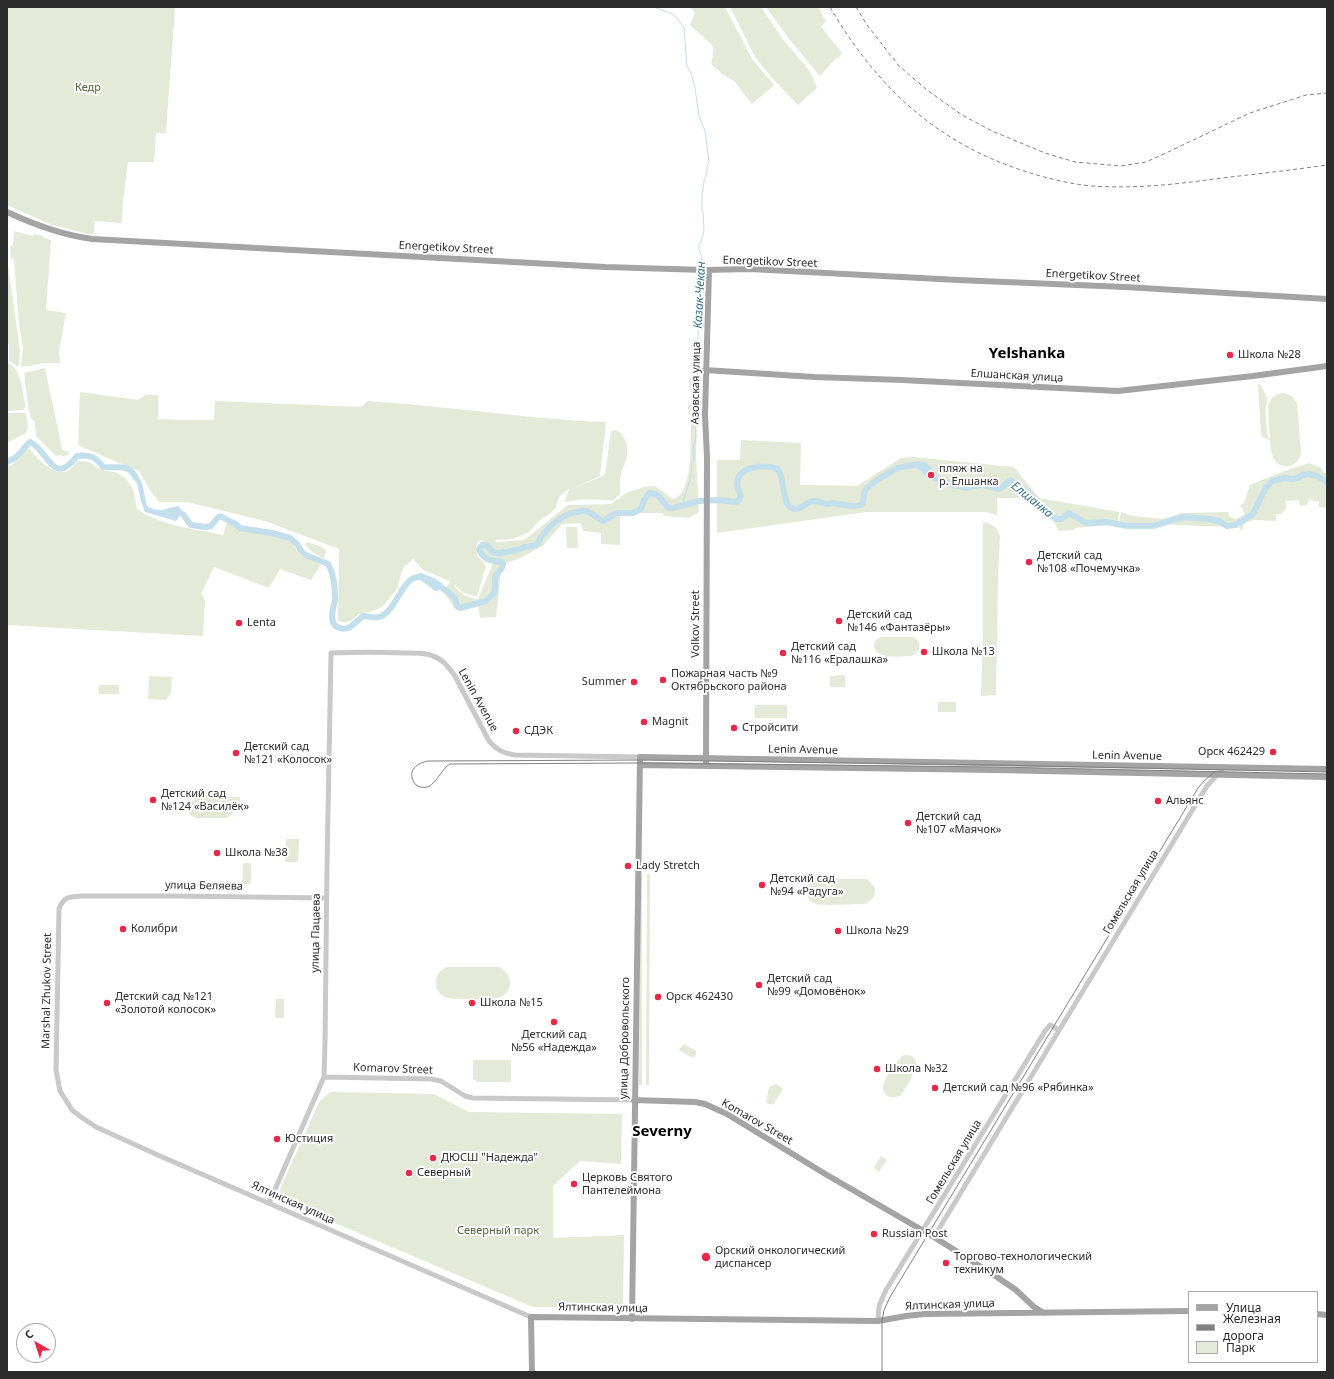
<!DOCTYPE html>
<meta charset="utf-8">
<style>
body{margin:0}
#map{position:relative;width:1334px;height:1379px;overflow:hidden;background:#fff;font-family:"Noto Sans",sans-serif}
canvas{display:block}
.frame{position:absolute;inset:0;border:8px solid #2c2c2c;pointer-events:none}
.legend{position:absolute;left:1188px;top:1291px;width:130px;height:72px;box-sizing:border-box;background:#fff;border:1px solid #ababab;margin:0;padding:5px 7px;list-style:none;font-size:12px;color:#2c2c2c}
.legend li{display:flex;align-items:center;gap:8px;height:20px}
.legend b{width:20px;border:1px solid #ababab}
.north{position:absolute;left:16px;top:1323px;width:40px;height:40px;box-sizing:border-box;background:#fff;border:1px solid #ababab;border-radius:50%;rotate:321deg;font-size:11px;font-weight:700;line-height:16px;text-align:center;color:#2c2c2c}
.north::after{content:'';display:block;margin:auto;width:14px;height:18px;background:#e82848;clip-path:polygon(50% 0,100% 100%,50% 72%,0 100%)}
</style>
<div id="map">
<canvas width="1334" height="1379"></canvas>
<div class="frame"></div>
<ul class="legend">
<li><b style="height:5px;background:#a4a4a4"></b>Улица</li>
<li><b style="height:5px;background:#818181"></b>Железная дорога</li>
<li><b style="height:11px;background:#e3ead8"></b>Парк</li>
</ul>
<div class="north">С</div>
</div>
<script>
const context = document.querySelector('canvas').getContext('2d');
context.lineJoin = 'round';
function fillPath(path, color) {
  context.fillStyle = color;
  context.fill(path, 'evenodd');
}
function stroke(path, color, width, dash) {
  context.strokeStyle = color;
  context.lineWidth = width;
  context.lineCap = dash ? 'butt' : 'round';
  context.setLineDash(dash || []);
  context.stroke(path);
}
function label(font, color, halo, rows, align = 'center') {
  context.font = font + ' "Noto Sans",sans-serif';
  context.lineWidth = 4;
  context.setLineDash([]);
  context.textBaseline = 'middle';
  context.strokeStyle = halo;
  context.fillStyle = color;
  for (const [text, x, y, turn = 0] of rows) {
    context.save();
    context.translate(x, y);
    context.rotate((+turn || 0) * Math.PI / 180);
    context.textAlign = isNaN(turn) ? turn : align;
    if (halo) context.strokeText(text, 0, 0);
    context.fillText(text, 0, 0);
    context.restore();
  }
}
fillPath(new Path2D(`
 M7,7H175L166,133H156L154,162H128L123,200L122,223L95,221L93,235L52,225L7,205Z
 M690,7H725L752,59L774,85L752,104L734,81L722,74L711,64C713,58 712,54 714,48L710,43L690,25L695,13Z
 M730,7H761C768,17 775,28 782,38C794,55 812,68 817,88L798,105L774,80L755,57Z
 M766,7H818L826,21L821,27L842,53L838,59L836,58L820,76L790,40Z
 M14,231L33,236L34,234L43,236L44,238L51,240L46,310L66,313L59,350L60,363H43L29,366H21L23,348L19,324L14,259H11L10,246H13Z
 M7,258L20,351L19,366H17L9,361V344L7,343Z
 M698,353L700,355L697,394L699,409L697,415H689L688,407L692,401V390L690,391L689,380L692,377C691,370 693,357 698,353Z
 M7,363C21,366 22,391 25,403V408L23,410L7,411Z
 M45,368L62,449L64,451H68L69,455L63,456L61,455L56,456L36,436L35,423L31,418L28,406L24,373Z
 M1258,384L1261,385L1268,400C1264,408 1266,421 1267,431C1267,434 1269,437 1269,440L1261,436Z
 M80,392L138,400L146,395H158V419L180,420H214L215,401L361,407L368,401C426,405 484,412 542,418C564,419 585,422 606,422L600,476L571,489L603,476L605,473L611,431L616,430C628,436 629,452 625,463C624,467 621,471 621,475C619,481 620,488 620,494L613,501C596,499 582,498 566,502L565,501L569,489L559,497L556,507L551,513L540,520L528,533L512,539L495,540L496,542L524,540L568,505L611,504L626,493L644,487L655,486L673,499C676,498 679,496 681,494C693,476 690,442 691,421L697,420L696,457L699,512L689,518L664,516L662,513H620V545L601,544V533L583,531L581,523L562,524L543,546L516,560L506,563L501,571L496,617L480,618L478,605L455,609L444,592L450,581L423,570L413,559L403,568L397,589L382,607L370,612L359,614L352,620L346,622L338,621L339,549L265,521L187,502H159L150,490L140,472L78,445ZM480,540H483L478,546L480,556L493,563L478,599C469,598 457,593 454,584H455C459,592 468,595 477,596L486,566L477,555L476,545Z
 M1283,393L1292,396L1297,403L1301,452C1300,458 1297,464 1290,466C1284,467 1277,465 1274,459C1269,451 1269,417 1268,406C1270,398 1275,394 1283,393Z
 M7,413H26L28,429L26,433L7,443Z
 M741,440L801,443L800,485L857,486L901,458L913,457L1014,467L1039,498L1119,512L1118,524L1076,528L1073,530L1059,531L1053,520L1035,498H997V515L986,512H866L717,533V460H740Z
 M29,448C37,458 53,477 68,471C72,469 74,464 77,461C93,461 90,464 102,470C107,472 113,471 117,473C134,481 134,493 137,509C161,526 195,529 223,535L227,522L292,541L297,552L321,565L311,580L280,569L269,588L214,567L201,594L205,600L203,636L7,625V466H11Z
 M1309,463L1321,468L1324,473H1327V508L1319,507V501H1313L1309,498L1307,505L1300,506L1299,500L1285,501C1288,508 1286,508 1281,514H1276V521L1254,520L1245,523L1241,531L1237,524H1233L1230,527L1155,524L1130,527L1122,526V524L1119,523L1121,512L1133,516L1163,519L1182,513L1228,512L1230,517L1237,519L1245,514L1240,505L1244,503L1250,485L1282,472Z
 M983,522L991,524L997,529L1000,536L998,577L996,695L981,696L983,631Z
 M566,527H577L578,548H567Z
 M307,542L322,547L326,551L324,559L311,551L305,545Z
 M882,637H914L919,642V650L915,654L911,656C902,656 875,660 874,646C874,641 878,638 882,637Z
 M845,675V687H830V676Z
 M149,676L172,677L171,693L166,700L148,699Z
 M99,685H119V694H99Z
 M938,702H956V712H938Z
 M755,705H787V718H755Z
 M197,796L240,797V801H230C235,807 235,814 227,818H196L190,815L188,808L190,802L197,798Z
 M286,839H299L298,862H285Z
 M244,863H250L251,865V882L249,884H244L243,883V865Z
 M639,874H642V1085H639L640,974Z
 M647,874H650V880L649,1085H646Z
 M818,879H867L874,886C877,894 873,901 864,904C854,904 825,906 816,904C806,901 805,890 811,883Z
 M447,967H499C505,970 509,975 510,982C510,988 507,994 501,997C494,1001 456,999 447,998C432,992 432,973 447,967Z
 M276,999H284V1018H275Z
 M684,1044L696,1051V1054L693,1058L680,1051L679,1049Z
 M904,1055C930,1054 907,1086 901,1095C893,1100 882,1097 883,1086C884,1079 898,1058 904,1055Z
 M473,1060H511V1082H478L473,1079Z
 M776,1084L783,1089L773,1105L766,1103L769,1087Z
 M330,1092L434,1094L469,1112L622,1114L621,1164L580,1161L553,1186V1238L624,1235L623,1307H533L276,1198L319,1102Z
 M881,1156L887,1160L879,1172L874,1167Z`), '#e3ead8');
fillPath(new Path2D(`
 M912,462C930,459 929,468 941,477C945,479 966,485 971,485C976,485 980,481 986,480L991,484H998L1001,487C997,490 991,489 987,486L972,488L946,485L944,481L935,478L932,473L920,465L914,468L908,466L909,463Z
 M132,471H133L136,473L142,483L147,506C162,514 164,508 179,506L181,510L178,519L176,521L145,512L141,501L137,483Z
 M421,573L434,578L443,584L439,590L435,591L422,581L414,578V575Z`), '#c3dfeb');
stroke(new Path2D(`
 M654,7L672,14L677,18L684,28L687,66L691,73L695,88L699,116L705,131L709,162L707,166V172L704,181L702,195V209L703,212L704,231L702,239L699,245V250L702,256L701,268
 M682,506L691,476L692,463L694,460L693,450L696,436L694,412L695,370L697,358L698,333L700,323V304L702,289L701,273`), '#c3dfeb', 1);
stroke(new Path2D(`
 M7,462C12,460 17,457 21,452C25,448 26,445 30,442C49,451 53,488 77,456C89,454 96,457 103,467C118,469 128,462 136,478
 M172,512C186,512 183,516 191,525L205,527L211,526C220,516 216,513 229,521C234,523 237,524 240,528L272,533L290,538L297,544L301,551L306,555L328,564C334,574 335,589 335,600C334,607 330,615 333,622C335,628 343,630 348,628C354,625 358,620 363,616C369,616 374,619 379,617C397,612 402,575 420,577
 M434,582L452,595L456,600L457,606L460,608L486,601L495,592V577L502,568L503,564L502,562C491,561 483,560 479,549L482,545H487C495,557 499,553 511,551C514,550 517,550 520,549C521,549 524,547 525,547C529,546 533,547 537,544C539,542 540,538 542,536C549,526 563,514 576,512C594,508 592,518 604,521L616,513H633L641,509L644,500L649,493C658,492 663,501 668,508H673L699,501L721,500L734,502L738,501L741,496C740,493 737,488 737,485C737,465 766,464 778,469C785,479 782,501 790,507C800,514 806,500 815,501C819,501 824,504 827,504C829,504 831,503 833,503C843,504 851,508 861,505L863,502L864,493L867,488L877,480L897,468L914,465L920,466L931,477L952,485L966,488L979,485H983L998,489C1004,488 1006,482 1011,480L1017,486L1025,490L1030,494L1050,515L1056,519H1061L1069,513L1086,523L1106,522L1128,526H1154L1175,519L1184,517L1209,519L1219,521L1227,526L1235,525L1253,514L1265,489L1272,481L1285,478L1292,479L1298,478L1302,475L1309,474L1317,476L1327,482`), '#c3dfeb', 6);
stroke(new Path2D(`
 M326,898L174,896H82C69,897 64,896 59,909L56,1070L60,1091L72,1110L81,1117L96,1127L160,1156L531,1317
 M324,1077L431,1079L441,1081L465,1096L473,1098L634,1100
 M269,1203L324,1077L325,1043L327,866L331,653C356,652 381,652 405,653C415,653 424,652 433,656C443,659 449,668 455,676L489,741C497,750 503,753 515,755L640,757
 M934,1237L1207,786L1224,767
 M878,1321L879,1306L886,1290L1045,1031L1050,1025L1059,1030`), '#c9c9c9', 5);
stroke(new Path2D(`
 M7,212C35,225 62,235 92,239L605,267L705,270L750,269L958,280L1125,287L1327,299
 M705,370L814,377L902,380L1118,391L1253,376L1327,366
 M706,762L707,457L705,416L709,270
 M640,765L995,770L1327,777
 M634,1100L695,1102L705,1104L727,1114L827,1175L934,1237L997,1277L1016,1290L1034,1307L1044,1313
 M1317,1314L1327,1315
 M632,1319L640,757L1327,769
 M532,1372L531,1317L878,1321L906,1316L924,1314L1189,1311`), '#a4a4a4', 6);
stroke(new Path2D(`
 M1327,772L995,765L640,760L428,761C415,763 406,773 416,785C434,795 438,771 450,764L640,763L995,767L1327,774
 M882,1372V1321L884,1310L890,1297L1198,788L1204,781L1216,771`), '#818181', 1);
stroke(new Path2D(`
 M830,7C876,86 935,142 1024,171C1046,178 1069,184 1092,186C1136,189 1179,184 1222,178C1257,174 1292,170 1327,165
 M856,7L867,25L899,66L927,90L962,115L992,131L1045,153L1075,162L1121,166L1146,162L1166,153L1250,113L1306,95L1327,93`), '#818181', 1, [4, 3]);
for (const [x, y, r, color] of [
 [1230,355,4,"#e82848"],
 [931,475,4,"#e82848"],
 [1029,562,4,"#e82848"],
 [839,621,4,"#e82848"],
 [239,623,4,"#e82848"],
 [924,652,4,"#e82848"],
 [783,653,4,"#e82848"],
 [663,680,4,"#e82848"],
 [634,682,4,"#e82848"],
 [644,722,4,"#e82848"],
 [734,728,4,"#e82848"],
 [516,731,4,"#e82848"],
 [1273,752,4,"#e82848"],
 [236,753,4,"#e82848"],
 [153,800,4,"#e82848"],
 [1158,801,4,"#e82848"],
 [908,823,4,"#e82848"],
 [217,853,4,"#e82848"],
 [628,866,4,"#e82848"],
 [762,885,4,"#e82848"],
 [123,929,4,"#e82848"],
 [838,931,4,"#e82848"],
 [759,985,4,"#e82848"],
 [658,997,4,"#e82848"],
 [107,1003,4,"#e82848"],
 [472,1003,4,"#e82848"],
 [554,1022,4,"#e82848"],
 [877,1069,4,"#e82848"],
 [935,1088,4,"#e82848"],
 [277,1139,4,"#e82848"],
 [433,1158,4,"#e82848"],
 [409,1173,4,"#e82848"],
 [574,1184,4,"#e82848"],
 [874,1234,4,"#e82848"],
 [706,1257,5,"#e82848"],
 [946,1263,4,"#e82848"]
]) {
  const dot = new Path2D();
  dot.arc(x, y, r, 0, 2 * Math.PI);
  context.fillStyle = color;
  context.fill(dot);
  stroke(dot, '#fff', 1.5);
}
label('11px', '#536739', '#fff', [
 ["Кедр",88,88],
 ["Северный парк",498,1231]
]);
label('11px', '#2c2c2c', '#fff', [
 ["Energetikov Street",446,248,3],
 ["Energetikov Street",770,262,2],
 ["Energetikov Street",1093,276,3],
 ["Елшанская улица",1017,376,3],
 ["Азовская улица",696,383,-89],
 ["Volkov Street",696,624,-90],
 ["Lenin Avenue",478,700,61],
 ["Lenin Avenue",803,750,1],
 ["Lenin Avenue",1127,756,1],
 ["улица Беляева",204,886,1],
 ["Гомельская улица",1131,892,-59],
 ["улица Пацаева",316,933,-89],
 ["Marshal Zhukov Street",47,991,-89],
 ["улица Добровольского",625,1038,-89],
 ["Komarov Street",393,1069,2],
 ["Komarov Street",757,1122,30],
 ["Гомельская улица",954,1162,-59],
 ["Ялтинская улица",293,1203,24],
 ["Ялтинская улица",950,1305,-2],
 ["Ялтинская улица",603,1308,1]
]);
label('11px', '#2c2c2c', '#fff', [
 ["Школа №28",1238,355],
 ["пляж на",939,469],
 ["р. Елшанка",939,482],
 ["Детский сад",1037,556],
 ["№108 «Почемучка»",1037,569],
 ["Детский сад",847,615],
 ["№146 «Фантазёры»",847,628],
 ["Lenta",247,623],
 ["Детский сад",791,647],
 ["№116 «Ералашка»",791,660],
 ["Школа №13",932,652],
 ["Пожарная часть №9",671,674],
 ["Октябрьского района",671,687],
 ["Summer",626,682,"right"],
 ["Magnit",652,722],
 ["Стройсити",742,728],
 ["СДЭК",524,731],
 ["Детский сад",244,747],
 ["№121 «Колосок»",244,760],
 ["Орск 462429",1265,752,"right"],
 ["Детский сад",161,794],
 ["№124 «Василёк»",161,807],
 ["Альянс",1166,801],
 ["Детский сад",916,817],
 ["№107 «Маячок»",916,830],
 ["Школа №38",225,853],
 ["Lady Stretch",636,866],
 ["Детский сад",770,879],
 ["№94 «Радуга»",770,892],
 ["Колибри",131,929],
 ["Школа №29",846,931],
 ["Детский сад",767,979],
 ["№99 «Домовёнок»",767,992],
 ["Детский сад №121",115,997],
 ["«Золотой колосок»",115,1010],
 ["Орск 462430",666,997],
 ["Школа №15",480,1003],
 ["Детский сад",554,1035,"center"],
 ["№56 «Надежда»",554,1048,"center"],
 ["Школа №32",885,1069],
 ["Детский сад №96 «Рябинка»",943,1088],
 ["Юстиция",285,1139],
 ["ДЮСШ \"Надежда\"",441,1158],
 ["Северный",417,1173],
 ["Церковь Святого",582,1178],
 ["Пантелеймона",582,1191],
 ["Russian Post",882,1234],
 ["Орский онкологический",715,1251],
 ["диспансер",715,1264],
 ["Торгово-технологический",954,1257],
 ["техникум",954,1270]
], 'left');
label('italic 12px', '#39758e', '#fff', [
 ["Казак-Чекан",700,295,-87],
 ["Елшанка",1032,500,39]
]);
label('bold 15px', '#000', '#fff', [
 ["Yelshanka",1027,354],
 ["Severny",662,1132]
]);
</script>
